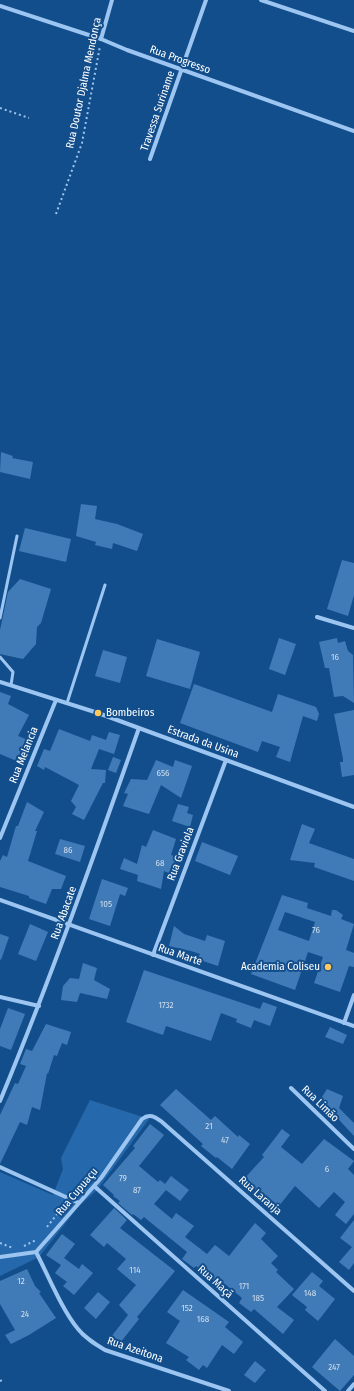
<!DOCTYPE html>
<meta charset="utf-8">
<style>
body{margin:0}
canvas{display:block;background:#134e8c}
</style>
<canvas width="354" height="1391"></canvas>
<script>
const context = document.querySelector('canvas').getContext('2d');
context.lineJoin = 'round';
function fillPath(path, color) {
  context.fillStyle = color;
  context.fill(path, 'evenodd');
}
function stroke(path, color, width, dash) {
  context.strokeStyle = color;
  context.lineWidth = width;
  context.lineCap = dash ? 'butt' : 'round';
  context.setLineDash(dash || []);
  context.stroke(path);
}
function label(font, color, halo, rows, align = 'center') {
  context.font = font + ' "Fira Sans Condensed",sans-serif';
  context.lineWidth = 4;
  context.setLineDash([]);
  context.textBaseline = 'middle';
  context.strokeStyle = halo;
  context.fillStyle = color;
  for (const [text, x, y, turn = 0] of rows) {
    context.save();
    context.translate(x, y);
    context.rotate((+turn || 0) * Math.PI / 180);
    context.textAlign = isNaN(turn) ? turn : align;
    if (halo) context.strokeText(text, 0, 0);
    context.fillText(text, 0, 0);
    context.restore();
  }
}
fillPath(new Path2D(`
 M90,1100L149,1119L97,1190L79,1206L39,1257L0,1276V1172L53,1195L63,1169L61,1158Z`), '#2568ab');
fillPath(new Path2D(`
 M1,452L13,456L12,458L33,462L30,479L0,472Z
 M81,504L97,506L95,519L117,524L143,534L137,551L113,543L112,549L95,545L96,542L76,536Z
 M25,528L71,539L66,562L19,551Z
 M342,560L354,563V595L348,616L327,609Z
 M20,579L51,589L41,623L37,627L36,644L23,659L0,654V630L8,592Z
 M279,638L296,644L285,675L269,669Z
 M337,638L338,643L345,641L348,651L353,655L354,703L343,696L334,697L329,668H325L319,642Z
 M157,639L200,652L190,689L146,676Z
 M103,650L127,657L120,683L95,676Z
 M194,684L272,712L278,694L316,707L319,714L317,721L303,716L290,762L276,757L280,747L262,741L258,752L180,723Z
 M0,692L11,696L8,704L29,715L18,736L28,740L19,762L0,754Z
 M354,710V775L342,777L340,762H343V759L334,714Z
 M59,729L90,741L92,735L106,740L109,732L120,735L114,754L99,749L91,769L106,770L105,783H103L84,820L72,814L76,807L71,801L79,785L45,767L44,770L37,766L44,749L50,751Z
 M113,757L121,760L116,773L108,770Z
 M156,760L173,767L175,760L192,766L181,798L161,785L149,814L123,806L128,794L124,793L131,779L147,780Z
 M27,802L44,812L35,831H37L28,861L66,876L61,889H52L46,904L29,898V896L0,887V861L3,855L7,857L16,826H18Z
 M178,804L189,807L187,813L193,815L190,827L172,821Z
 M302,824L315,829L309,843L354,859V881L314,867L315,863L290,860Z
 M153,830L176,839L171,855L175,856V861L171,874L164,871L161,889L137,881L138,875L120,869L124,858L137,864L142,845L146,847Z
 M60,839L85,846L80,862L55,854Z
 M202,842L238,856L230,875L195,861Z
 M102,879L128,888L125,896L120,894L110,926L89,919Z
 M282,895L308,903L307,908L331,916L332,910H336L343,915L341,919L354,924L346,950L354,953V967L349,966L340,992L314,983L323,957L308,952L295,990L251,974ZM285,912L315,922L309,941L278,930Z
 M30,924L48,932L36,961L18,954Z
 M174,926L184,934L205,941L207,935L225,941L218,966L197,959L200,954L191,951L169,946Z
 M0,934L9,937L1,960L0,959Z
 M83,963L97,968L94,980L110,989L107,999L80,993L77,1002L61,1000L63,986L70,978L79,979Z
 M144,970L260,1009L263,1002L277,1007L270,1026L254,1020L251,1028L236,1022L237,1019L221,1013L211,1041L166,1026L163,1035L126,1022Z
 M8,1008L25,1014L11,1050L0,1046V1029Z
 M46,1024L71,1032L67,1045L62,1043L57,1056L54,1055L48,1074L47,1073L40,1110L32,1107L27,1125L20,1122L0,1164V1115L15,1083L18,1084L26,1066L20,1064L26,1049L32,1051Z
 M330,1027L347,1035L343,1044L325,1037Z
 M176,1089L211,1120L215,1116L238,1137L239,1135L250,1144L232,1169L217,1157L216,1158L201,1146L203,1144L160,1105Z
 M327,1089L343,1096L339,1108L354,1123V1136L330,1110L326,1114L317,1105Z
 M150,1124L164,1135L139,1166L158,1182L160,1180L165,1184L171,1176L189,1190L180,1201L166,1190L154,1204L172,1219L176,1213L194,1226L185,1237L207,1254L215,1245L229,1256L255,1223L266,1233L261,1239L278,1256L271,1263L278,1270L276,1272L294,1289L277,1307L294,1320L283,1334L254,1309L251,1312L239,1303L242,1298L225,1284L222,1288L196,1266L194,1268L182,1259L187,1252L144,1217L141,1220L133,1214L132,1215L118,1203L120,1201L113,1196L114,1195L103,1185L135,1148L133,1146Z
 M282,1129L290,1135L281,1147L302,1164L324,1139L354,1161L348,1169L354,1175V1214L346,1224L335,1215L345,1202L334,1192L319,1208L295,1186L278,1207L243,1180L264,1157L262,1155Z
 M114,1208L127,1220L120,1228L175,1271L137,1317L139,1319L120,1343L111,1337L128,1315L119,1305L136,1285L117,1269L126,1259L107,1243L104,1247L90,1235Z
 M354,1220V1263L349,1270L339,1262L352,1247L340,1238Z
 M62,1234L75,1244L64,1258L79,1269L82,1264L93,1273L74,1295L63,1286L67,1282L55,1273L61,1265L46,1255Z
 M27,1269L35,1286L41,1292L39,1293L56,1318L29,1335L11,1344L5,1335L15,1330L0,1304V1281Z
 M312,1272L323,1281L319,1286L335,1299L318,1321L305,1310L307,1307L292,1295Z
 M183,1290L229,1322L225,1327L243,1342L234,1354L222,1345L207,1368L203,1365L199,1370L186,1360L189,1357L166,1343L180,1321L167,1312Z
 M98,1292L110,1302L96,1319L84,1308Z
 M335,1339L354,1356V1375L340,1391L312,1367Z
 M255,1361L266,1370L255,1383L244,1375Z`), '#407bb8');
stroke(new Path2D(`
 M0,108L29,118
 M56,214L82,143L100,46
 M47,1227L65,1204
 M0,1243L13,1248
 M24,1246L36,1240
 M0,1381L2,1380`), '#9cc6f1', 2, [2, 3]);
stroke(new Path2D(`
 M0,618L17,536
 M0,657L13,672L11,685
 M67,703L105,585`), '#9cc6f1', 3);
stroke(new Path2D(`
 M261,0L354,31
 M0,6L101,39L127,50L354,131
 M101,39L112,0
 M150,159L206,0
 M317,617L354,628
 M0,682L98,713L354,807
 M0,838L56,700
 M0,900L354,1026
 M153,955L226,760
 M0,997L39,1006
 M344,1023L354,995
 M291,1088L354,1149
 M0,1101C51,978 95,853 139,728
 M0,1167L79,1203
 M94,1186L325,1391
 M36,1252C48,1275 62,1310 78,1329C85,1338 95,1344 105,1350L229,1391
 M0,1257L36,1252L101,1178L142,1119C150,1113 155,1117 162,1122L354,1291
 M348,1391L354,1384`), '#9cc6f1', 4);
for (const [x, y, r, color] of [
 [98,713,4,"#ffc85b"],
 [328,967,4,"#ffc85b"]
]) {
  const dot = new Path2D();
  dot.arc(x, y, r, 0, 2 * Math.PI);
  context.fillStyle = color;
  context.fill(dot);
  stroke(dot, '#134e8c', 1.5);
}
label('9px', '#cfdeed', null, [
 ["16",335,657],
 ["656",163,773],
 ["86",68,850],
 ["68",160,863],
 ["105",106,904],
 ["76",316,930],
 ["1732",166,1005],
 ["21",209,1126],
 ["47",225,1140],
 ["6",327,1169],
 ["79",123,1178],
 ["87",137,1190],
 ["114",135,1270],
 ["12",21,1281],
 ["171",244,1286],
 ["148",310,1293],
 ["185",258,1298],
 ["152",187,1308],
 ["24",25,1314],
 ["168",203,1319],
 ["247",334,1367]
]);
label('11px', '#fff', '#134e8c', [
 ["Rua Progresso",180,60,20],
 ["Rua Doutor Djalma Mendonça",84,83,-78],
 ["Travessa Suriname",158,111,-71],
 ["Estrada da Usina",203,742,20],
 ["Rua Melancia",24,755,-68],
 ["Rua Graviola",181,854,-69],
 ["Rua Abacate",64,913,-70],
 ["Rua Marte",180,955,19],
 ["Rua Limão",320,1104,44],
 ["Rua Cupuaçu",77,1192,-50],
 ["Rua Laranja",260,1196,41],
 ["Rua Maçã",215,1282,42],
 ["Rua Azeitona",135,1350,19]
]);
label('11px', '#fff', '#134e8c', [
 ["Bombeiros",106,713],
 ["Academia Coliseu",320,967,"right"]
], 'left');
</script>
